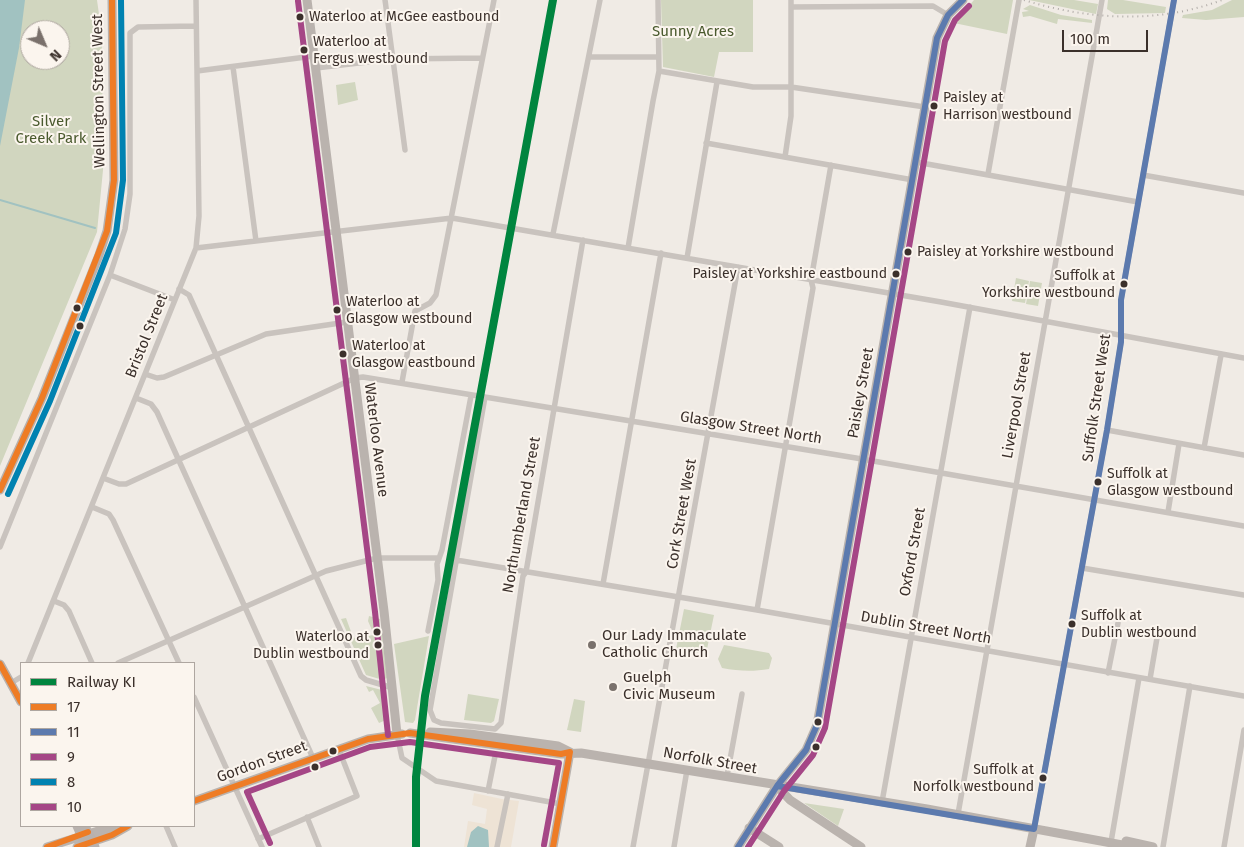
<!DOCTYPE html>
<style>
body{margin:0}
#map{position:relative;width:1244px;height:847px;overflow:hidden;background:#f0ebe5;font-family:"Fira Sans",sans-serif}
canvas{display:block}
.legend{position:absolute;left:20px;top:662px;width:175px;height:165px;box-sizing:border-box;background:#fbf5ee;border:1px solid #aea6a0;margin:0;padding:6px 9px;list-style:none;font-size:15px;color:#3b302b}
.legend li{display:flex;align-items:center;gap:10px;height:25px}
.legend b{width:25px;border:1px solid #aea6a0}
.north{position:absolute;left:20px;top:20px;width:50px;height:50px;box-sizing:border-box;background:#fbf5ee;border:1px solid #aea6a0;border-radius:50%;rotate:135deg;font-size:14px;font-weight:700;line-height:20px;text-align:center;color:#3b302b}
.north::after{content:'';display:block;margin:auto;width:18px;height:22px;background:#7a716c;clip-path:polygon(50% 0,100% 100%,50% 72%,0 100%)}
.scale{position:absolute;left:1062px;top:30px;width:86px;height:22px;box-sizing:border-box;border:2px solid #3b302b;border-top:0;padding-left:6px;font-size:15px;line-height:18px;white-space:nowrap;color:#3b302b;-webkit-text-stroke:4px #fbf5ee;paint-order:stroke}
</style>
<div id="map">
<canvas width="1244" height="847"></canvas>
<ul class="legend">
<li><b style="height:6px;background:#00853f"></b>Railway KI</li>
<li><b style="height:6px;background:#ee7c25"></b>17</li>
<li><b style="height:6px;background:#5c7aae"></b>11</li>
<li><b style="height:6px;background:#a54686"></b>9</li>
<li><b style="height:6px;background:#0082b1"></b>8</li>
<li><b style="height:6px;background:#a54686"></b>10</li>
</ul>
<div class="north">N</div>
<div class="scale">100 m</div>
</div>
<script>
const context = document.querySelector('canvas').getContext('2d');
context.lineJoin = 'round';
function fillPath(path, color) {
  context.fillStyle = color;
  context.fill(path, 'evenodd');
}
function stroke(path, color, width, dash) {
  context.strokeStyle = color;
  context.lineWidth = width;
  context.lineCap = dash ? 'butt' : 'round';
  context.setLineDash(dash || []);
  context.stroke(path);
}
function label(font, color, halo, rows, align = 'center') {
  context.font = font + ' "Fira Sans",sans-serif';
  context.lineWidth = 4;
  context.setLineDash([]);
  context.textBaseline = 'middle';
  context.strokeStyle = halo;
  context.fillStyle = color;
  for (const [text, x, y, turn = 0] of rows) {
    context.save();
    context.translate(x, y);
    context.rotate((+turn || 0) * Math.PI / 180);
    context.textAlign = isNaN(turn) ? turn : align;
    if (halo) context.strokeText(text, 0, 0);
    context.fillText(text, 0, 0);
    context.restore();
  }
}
fillPath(new Path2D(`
 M0,0H97L102,36L103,170L97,232L0,466ZM30,30H60V60H30Z
 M661,0H753V52H719L714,77L663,67Z
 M974,0H1013L1007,34L954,23Z
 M1029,0H1074L1098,4L1096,14Z
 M1108,0H1123L1166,7L1165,13L1115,14L1107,9Z
 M1232,0H1244V17L1206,20L1182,18L1183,15L1212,10Z
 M1030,5L1061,15L1092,20V23L1058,19L1057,24L1030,16L1023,17L1022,12L1029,11L1023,9Z
 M355,82L358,100L338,105L336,85Z
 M1016,278L1029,281L1025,303L1012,301Z
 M1030,281L1042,283L1038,306L1026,304Z
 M684,609L714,615L706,654L676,649Z
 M369,616L380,619V635H382L387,678L383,680L366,675L341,619L346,618L353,637L361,641L367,639V636L374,635L368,621Z
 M429,636L415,720L413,723L405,722L394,644Z
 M724,645L769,653L772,658L769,669C752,672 738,671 722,668L718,659Z
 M366,686L382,690L386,720L379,723L371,708L380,703L373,690L369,692Z
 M468,694L499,699L494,721L491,723L464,720Z
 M574,699L585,701L581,732L567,730Z
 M804,803L844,809L838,826Z`), '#d1d6bf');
fillPath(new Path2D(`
 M474,793L502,799L519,801L511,847H464L468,821L485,824L487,809L472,805Z`), '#eee3d5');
fillPath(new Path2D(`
 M0,0H25L19,48L0,146Z
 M478,826L488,830L489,847H467L471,832Z`), '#a1c2c1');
stroke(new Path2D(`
 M0,200L95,228`), '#a1c2c1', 2);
stroke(new Path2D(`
 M385,0L405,150
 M791,7L933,6L948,15
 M589,57H658
 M233,67L256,241
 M316,68L393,59L482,58
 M197,71L314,56
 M659,71L753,87H791L925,107
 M706,143L913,180
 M785,157L791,116V0
 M916,162L1138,202
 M988,174L1019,0
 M1143,175L1244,193
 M553,234L600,0
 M196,248L452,218L941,302L1244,358
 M628,248L653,101L659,71L658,0
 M687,258L717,82
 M110,275L175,300
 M179,289L189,295L361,676L366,680L393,688
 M145,374L157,378L164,377L266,334L347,322
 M402,382L415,311L430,303L436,295L494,0
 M485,397L430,710L434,720L441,723L495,729L501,723L523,576L526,572L583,240
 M136,398L151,404L157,412L313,758
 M1107,430L1244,455
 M1204,448L1221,355
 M103,478L119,484H126L355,378L363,377L856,458L1244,526
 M92,507L109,514L113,520L179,663
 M1168,512L1179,444
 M0,547L110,275L125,229L130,194V33L138,27L195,26
 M456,560L757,610L1244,696
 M1082,568L1244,595
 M603,584L661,253
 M54,601L64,605L69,611L92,663
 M757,610L813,288L811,280L831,165
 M428,631L438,580L437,564L442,550L471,396
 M28,663L196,248L199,216L196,0
 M118,663L326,571L377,558H439
 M1108,673L1118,623
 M1150,679L1158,632
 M11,683L21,677
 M194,697L262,847
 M397,734L402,758L436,781L561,804
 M727,776L742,694
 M488,791L495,756
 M882,802L970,307
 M958,814L1102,0
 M307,817L319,847
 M166,826L175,847
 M1034,829L1107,430L1121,342V300L1174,0
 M258,839L357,796L339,750
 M1111,842L1139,678
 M497,847L508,794
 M633,847L738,267
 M674,847L687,770
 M1163,847L1190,686
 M1224,847L1244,730`), '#c9c3be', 5.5);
stroke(new Path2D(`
 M307,0L384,611L397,734
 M430,732L470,734L558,746L570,752
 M410,733L561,754L581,753L927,809L1133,847
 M777,786L790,800L861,847
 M194,801L368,739L402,734
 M749,828L779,847
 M1126,841L1153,847
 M47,847L114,826
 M77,847L112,835L128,826
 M553,847L570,752
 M738,847L777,786L806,750L817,725L937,38L948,15L963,0
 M1030,847L1034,829`), '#bab3ae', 9);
stroke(new Path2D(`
 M0,490L42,398L99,255L107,231L114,180L112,0
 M0,664L21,702
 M77,826L86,847
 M85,826L95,847`), '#b8b1ad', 9);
stroke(new Path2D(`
 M1024,0C1088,20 1159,24 1222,0`), '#b1aca8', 2, [1, 4]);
stroke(new Path2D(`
 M0,490L42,398L107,231L114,180L112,0
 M0,664L21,702
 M194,801L368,739L410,733L561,754L570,752
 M47,847L88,832
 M77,847L112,835L128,826
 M553,847L570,752`), '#ee7c25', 6);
stroke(new Path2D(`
 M777,786L1034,829L1107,430L1121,342V300L1174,0
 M738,847L777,786L806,750L817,725L937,38L948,15L963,0`), '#5c7aae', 6);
stroke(new Path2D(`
 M298,1L375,612L388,735
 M270,843L247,792L370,747L410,742L559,763L544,845`), '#a54686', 6);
stroke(new Path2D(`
 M8,494L50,401L116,233L123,180L121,0`), '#0082b1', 6);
stroke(new Path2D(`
 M748,847L784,791L813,755L825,728L945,41L955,20L969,6`), '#a54686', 6);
stroke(new Path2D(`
 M416,847V777L425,696L553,0`), '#00853f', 8);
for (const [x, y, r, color] of [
 [300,17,4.5,"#3b302b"],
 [304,50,4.5,"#3b302b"],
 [934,106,4.5,"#3b302b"],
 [908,252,4.5,"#3b302b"],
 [896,274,4.5,"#3b302b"],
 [1124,284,4.5,"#3b302b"],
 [77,308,4.5,"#3b302b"],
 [337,310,4.5,"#3b302b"],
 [80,326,4.5,"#3b302b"],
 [343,354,4.5,"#3b302b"],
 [1098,482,4.5,"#3b302b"],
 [1072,624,4.5,"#3b302b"],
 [377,632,4.5,"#3b302b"],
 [378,645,4.5,"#3b302b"],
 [592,645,5,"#7a716c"],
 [613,687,5,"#7a716c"],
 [818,722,4.5,"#3b302b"],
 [816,747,4.5,"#3b302b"],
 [333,751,4.5,"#3b302b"],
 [315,767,4.5,"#3b302b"],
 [1043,778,4.5,"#3b302b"]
]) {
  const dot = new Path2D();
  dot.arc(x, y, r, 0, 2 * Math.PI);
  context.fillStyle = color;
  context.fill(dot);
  stroke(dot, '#fbf5ee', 2);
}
label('14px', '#3b302b', '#fbf5ee', [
 ["Waterloo at McGee eastbound",309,17],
 ["Waterloo at",313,42],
 ["Fergus westbound",313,59],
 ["Paisley at",943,98],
 ["Harrison westbound",943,115],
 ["Paisley at Yorkshire westbound",917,252],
 ["Paisley at Yorkshire eastbound",887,274,"right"],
 ["Suffolk at",1115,276,"right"],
 ["Yorkshire westbound",1115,293,"right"],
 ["Waterloo at",346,302],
 ["Glasgow westbound",346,319],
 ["Waterloo at",352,346],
 ["Glasgow eastbound",352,363],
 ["Suffolk at",1107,474],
 ["Glasgow westbound",1107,491],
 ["Suffolk at",1081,616],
 ["Dublin westbound",1081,633],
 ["Waterloo at",369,637,"right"],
 ["Dublin westbound",369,654,"right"],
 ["Suffolk at",1034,770,"right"],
 ["Norfolk westbound",1034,787,"right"]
], 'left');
label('15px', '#4a5a2e', '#fbf5ee', [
 ["Sunny Acres",693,32],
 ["Silver",51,122],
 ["Creek Park",51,139]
]);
label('15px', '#3b302b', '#fbf5ee', [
 ["Wellington Street West",99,91,-91],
 ["Bristol Street",147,336,-68],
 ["Paisley Street",861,393,-80],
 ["Suffolk Street West",1097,398,-82],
 ["Liverpool Street",1017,405,-80],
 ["Glasgow Street North",751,428,9],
 ["Waterloo Avenue",376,440,83],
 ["Cork Street West",682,514,-80],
 ["Northumberland Street",522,515,-80],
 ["Oxford Street",913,552,-80],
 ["Dublin Street North",926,628,10],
 ["Norfolk Street",710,761,10],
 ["Gordon Street",262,762,-20]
]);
label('15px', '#3b302b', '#fbf5ee', [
 ["Our Lady Immaculate",602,636],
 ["Catholic Church",602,653],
 ["Guelph",623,678],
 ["Civic Museum",623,695]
], 'left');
</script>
